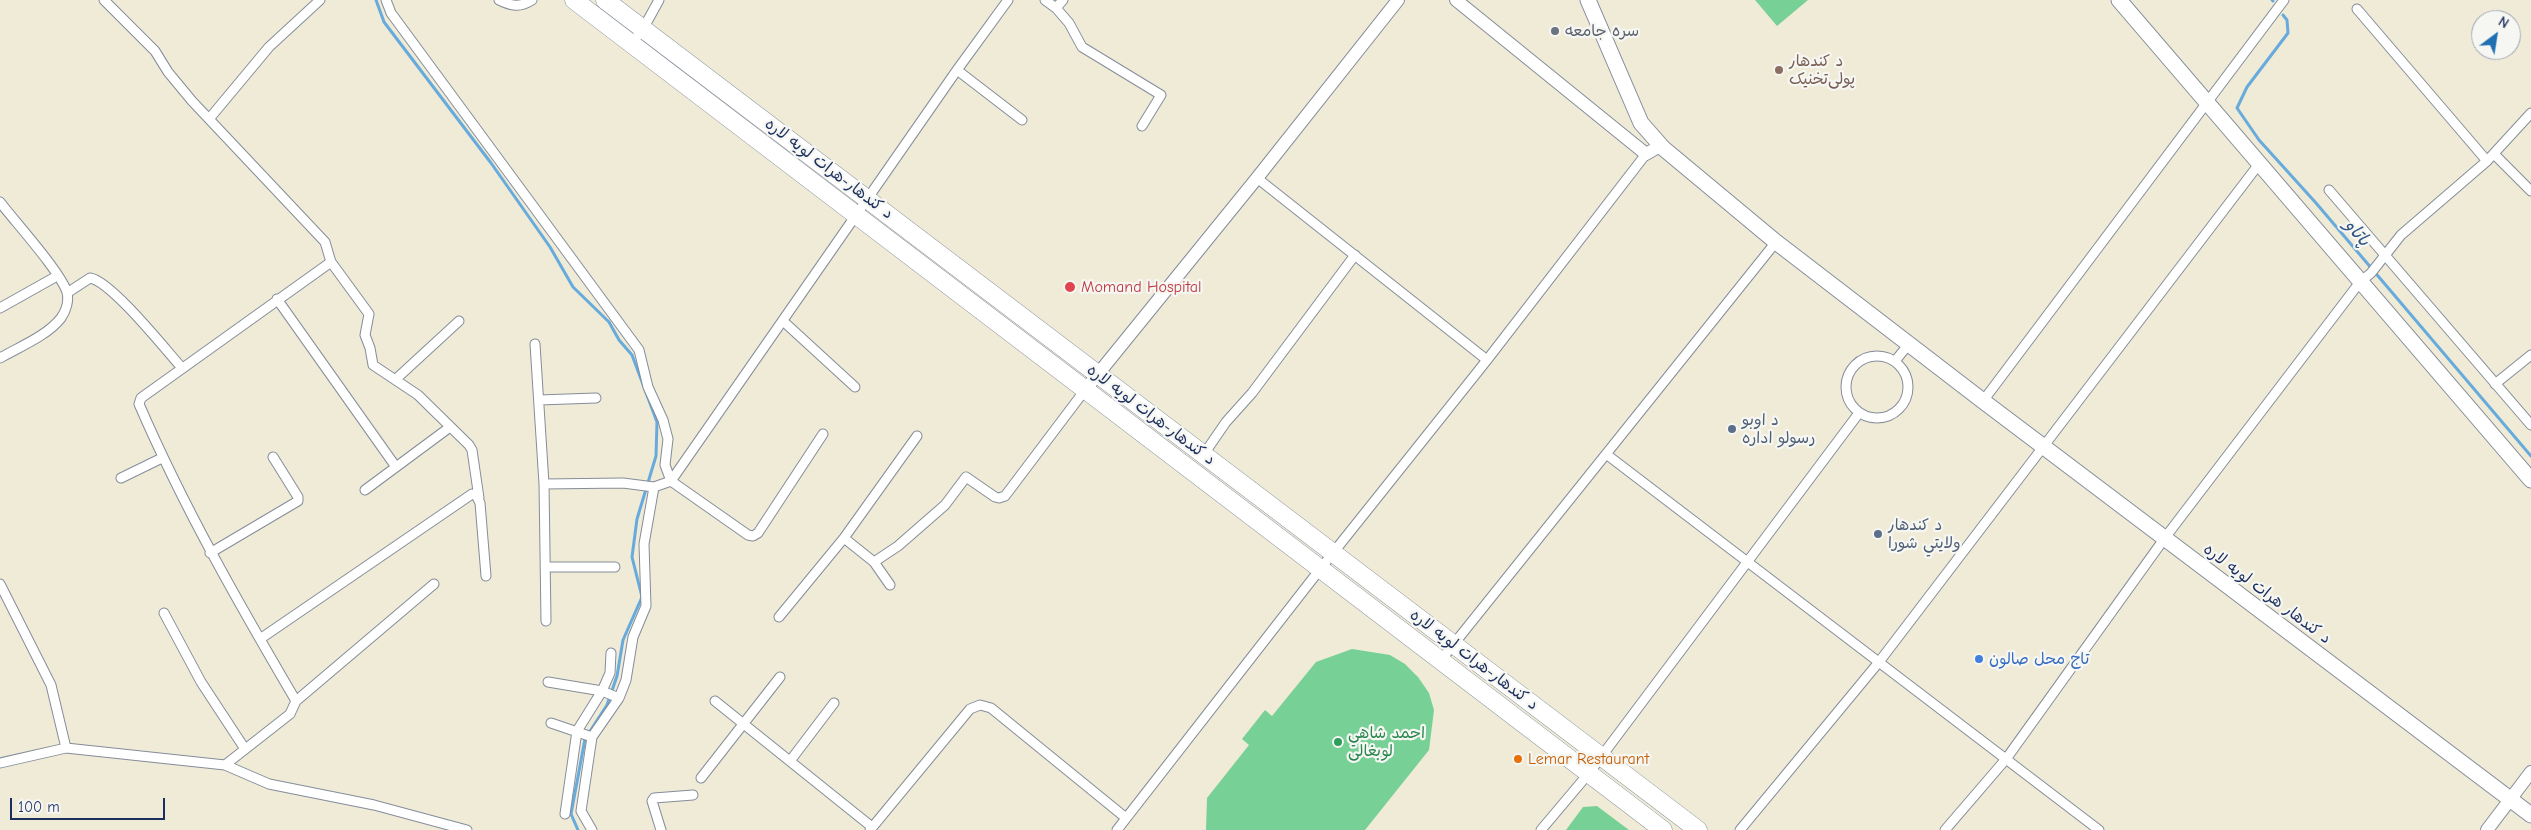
<!DOCTYPE html>
<meta charset="utf-8">
<style>
body{margin:0}
#map{position:relative;width:2531px;height:830px;overflow:hidden;background:#efebd7;font-family:"Comic Neue",sans-serif}
canvas{display:block}
.north{position:absolute;left:2471px;top:10px;width:50px;height:50px;box-sizing:border-box;background:#f6f6f2;border:1px solid #9ea6b7;border-radius:50%;rotate:31deg;font-size:14px;font-weight:700;line-height:20px;text-align:center;color:#1b2f5e}
.north::after{content:'';display:block;margin:auto;width:18px;height:22px;background:#1f6fb2;clip-path:polygon(50% 0,100% 100%,50% 72%,0 100%)}
.scale{position:absolute;left:10px;top:798px;width:155px;height:22px;box-sizing:border-box;border:2px solid #1b2f5e;border-top:0;padding-left:6px;font-size:15px;line-height:18px;white-space:nowrap;color:#1b2f5e;-webkit-text-stroke:4px #f6f6f2;paint-order:stroke}
</style>
<div id="map">
<canvas width="2531" height="830"></canvas>
<div class="north">N</div>
<div class="scale">100 m</div>
</div>
<script>
const context = document.querySelector('canvas').getContext('2d');
context.lineJoin = 'round';
function fillPath(path, color) {
  context.fillStyle = color;
  context.fill(path, 'evenodd');
}
function stroke(path, color, width, dash) {
  context.strokeStyle = color;
  context.lineWidth = width;
  context.lineCap = dash ? 'butt' : 'round';
  context.setLineDash(dash || []);
  context.stroke(path);
}
function label(font, color, halo, rows, align = 'center') {
  context.font = font + ' "Comic Neue","Playpen Sans Arabic",sans-serif';
  context.lineWidth = 4.5;
  context.setLineDash([]);
  context.textBaseline = 'middle';
  context.strokeStyle = halo;
  context.fillStyle = color;
  for (const [text, x, y, turn = 0] of rows) {
    context.save();
    context.translate(x, y);
    context.rotate((+turn || 0) * Math.PI / 180);
    context.textAlign = isNaN(turn) ? turn : align;
    if (halo) context.strokeText(text, 0, 0);
    context.fillText(text, 0, 0);
    context.restore();
  }
}
fillPath(new Path2D(`
 M1755,0H1808L1777,26Z
 M1352,649L1390,655L1405,664L1418,677L1429,693L1434,710L1429,750L1365,830H1206L1207,798L1249,745L1242,739L1265,710L1272,716L1316,662Z
 M1597,806L1629,830H1566L1583,807Z`), '#77d095');
stroke(new Path2D(`
 M376,0L384,22L491,163L550,247L573,287L609,322L619,340L632,355L657,422L656,456L637,519L632,557L642,597L623,640L617,676L607,705L585,739L571,814L578,830
 M2272,0L2273,1
 M2283,15L2287,20L2288,33L2247,87L2237,108L2259,140L2316,203L2531,456`), '#67aadc', 3);
const street = new Path2D(`
 M104,0L155,51L168,72L192,101L325,242L331,262L369,314L365,335L370,348L373,365L418,395L469,445L472,450L479,498
 M386,0L391,13L639,350L648,387L663,420L668,439L665,465L671,481L748,535L753,536L758,533L823,434
 M499,0C511,6 520,8 532,0
 M1045,0L1056,8L1063,0
 M1056,8L1069,23L1082,47L1161,95L1142,126
 M2357,9L2487,161
 M631,44L643,29L659,0
 M957,70L1022,120
 M209,119L269,47L320,0
 M2494,154L2531,191
 M1257,178L1487,360
 M2329,190L2531,425
 M0,202C16,223 59,270 67,292C69,301 66,311 61,318C47,336 19,347 0,358
 M67,293L90,278C111,281 165,349 182,368
 M277,299L396,467
 M0,308L57,276
 M783,321L855,387
 M535,344L544,484L546,621
 M1846 387a31 31 0 1 1 62 0a31 31 0 1 1-62 0Z
 M1895,361L1909,344
 M396,379L459,321
 M2495,384L2531,355
 M539,400L596,398
 M1983,401L2284,0
 M1204,454L1226,422L1252,393L1355,255
 M1606,454L2099,830
 M121,478L162,458
 M544,484L623,483L654,487L671,481L957,70L1008,0
 M365,490L446,430
 M844,538L874,562L890,585
 M210,553L298,501V497L273,457
 M874,562L898,546L945,505L966,477L995,497L999,498L1005,496L1085,390
 M545,567H615
 M0,584L51,685L66,748
 M164,613L201,682L245,749
 M779,617L844,538L917,436
 M260,639L472,494L476,495L480,503L486,576
 M1441,660L1776,242
 M548,682L602,691L619,698
 M296,701L434,584
 M715,701L872,827
 M551,723L592,737
 M790,761L834,703
 M0,763L66,748L225,765L269,784L374,805L467,830
 M225,765L290,714L296,701C239,604 184,508 139,404L141,398L331,262
 M701,778L780,677
 M565,814L577,731L602,691L610,673L611,653
 M592,830L581,811L592,737L619,698L626,680L633,637L646,606L644,544L654,487
 M661,830L652,801L654,798L693,795
 M870,830L970,709L980,705L991,708L1126,818
 M1117,830L1321,568L1487,360L1646,154
 M1541,830L1589,773L1859,413
 M1740,830L1879,662L2259,164
 M1945,830L2006,759L2164,539L2360,282L2371,273L2401,235L2487,161L2531,113`);
const secondary = new Path2D(`
 M1456,0L1646,154L1660,146
 M1085,390L1257,178L1398,0
 M2487,830L2531,772`);
const primary = new Path2D(`
 M1588,0L1641,123L1663,148L1776,242L1983,401L2531,815
 M2119,0L2531,480`);
const highway = new Path2D(`
 M574,0L1663,830
 M605,0L1698,830`);
stroke(street, '#858d9a', 11);
stroke(secondary, '#858d9a', 14);
stroke(primary, '#858d9a', 17);
stroke(highway, '#858d9a', 19);
stroke(street, '#fff', 9);
stroke(secondary, '#fff', 12);
stroke(primary, '#fff', 15);
stroke(highway, '#fff', 18);
for (const [x, y, r, color] of [
 [1555,31,5,"#6b7280"],
 [1779,70,5,"#8d6e63"],
 [1070,287,6,"#e0444e"],
 [1732,429,5,"#5c6f8a"],
 [1878,534,5,"#5c6f8a"],
 [1979,659,5,"#3f7fe0"],
 [1338,742,5,"#2e9e5b"],
 [1518,759,5,"#e8710a"]
]) {
  const dot = new Path2D();
  dot.arc(x, y, r, 0, 2 * Math.PI);
  context.fillStyle = color;
  context.fill(dot);
  stroke(dot, '#f6f6f2', 2);
}
label('16px', '#5b616d', '#f6f6f2', [
 ["سره جامعه",1565,31]
], 'left');
label('16px', '#785e54', '#f6f6f2', [
 ["د کندهار",1789,61],
 ["پولی‌تخنیک",1789,79]
], 'left');
label('16px', '#1b2f5e', '#f6f6f2', [
 ["د کندهار-هرات لويه لاره",829,169,37],
 ["د کندهار-هرات لويه لاره",1151,415,37],
 ["د کندهار هرات لویه لاره",2267,594,37],
 ["د کندهار-هرات لويه لاره",1474,660,37]
]);
label('16px', '#be3a42', '#f6f6f2', [
 ["Momand Hospital",1081,287]
], 'left');
label('16px', '#4e5e75', '#f6f6f2', [
 ["د اوبو",1742,420],
 ["رسولو اداره",1742,438],
 ["د کندهار",1888,525],
 ["ولايتي شورا",1888,543]
], 'left');
label('16px', '#366cbe', '#f6f6f2', [
 ["تاج محل صالون",1989,659]
], 'left');
label('16px', '#27864d', '#f6f6f2', [
 ["احمد شاهي",1348,733],
 ["لوبغالی",1348,751]
], 'left');
label('16px', '#c56008', '#f6f6f2', [
 ["Lemar Restaurant",1528,759]
], 'left');
label('italic 18px', '#325484', '#f6f6f2', [
 ["پاتاو",2357,233,49]
]);
</script>
